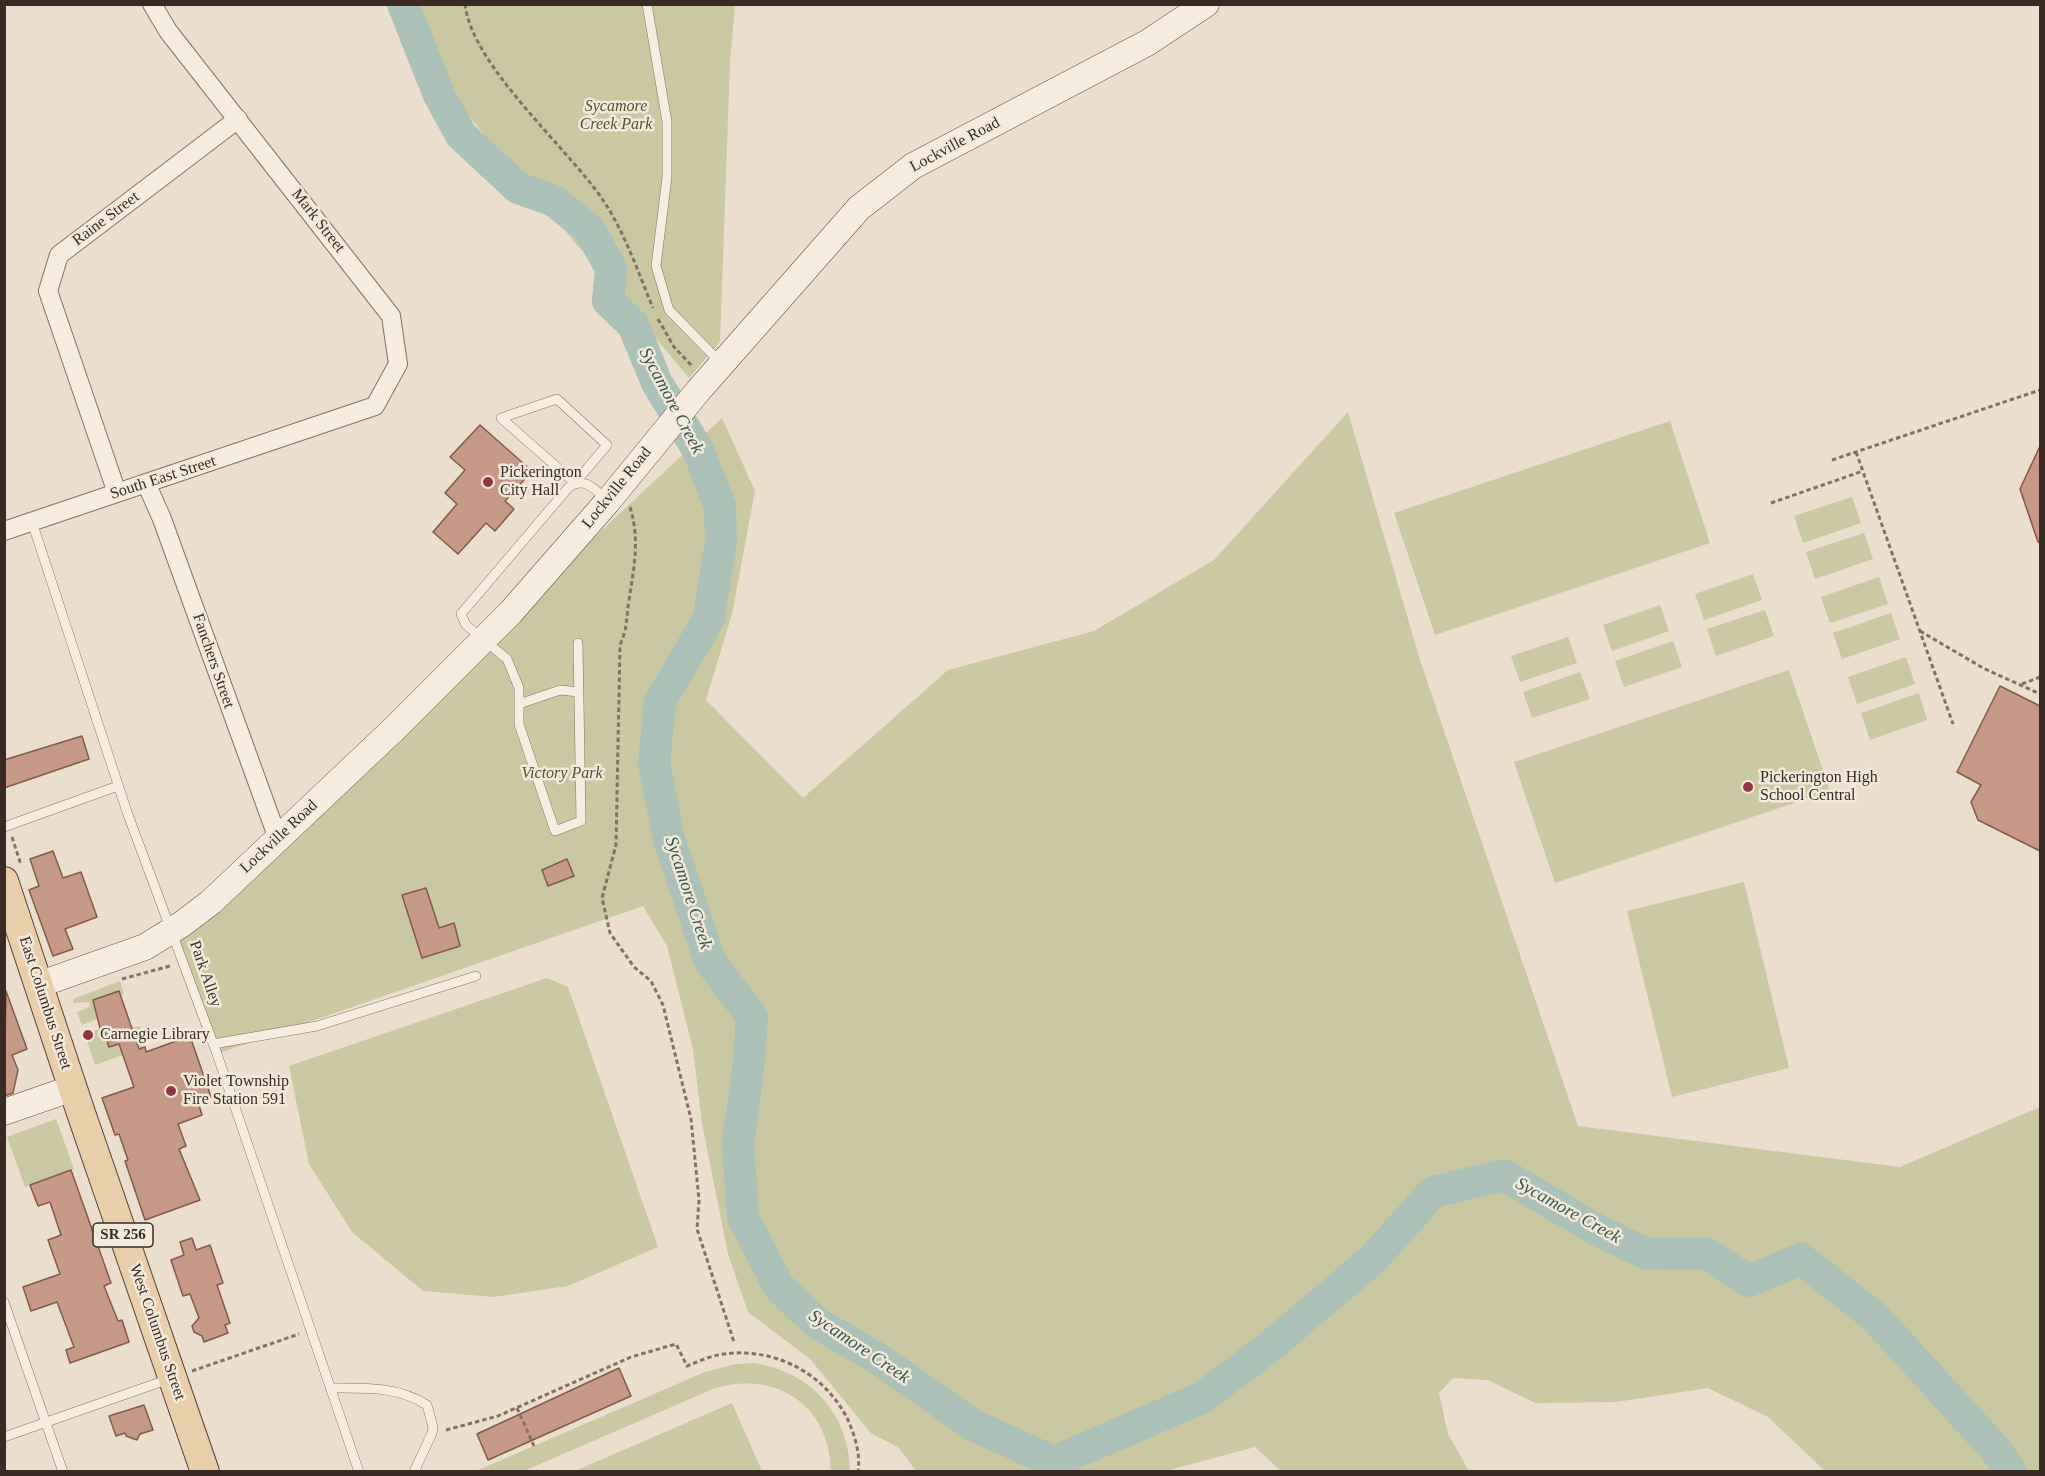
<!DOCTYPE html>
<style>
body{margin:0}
#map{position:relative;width:2045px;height:1476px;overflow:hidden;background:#ebdecc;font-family:Georgia,serif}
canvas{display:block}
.frame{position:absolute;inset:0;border:6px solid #392b23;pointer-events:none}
</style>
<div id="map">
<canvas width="2045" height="1476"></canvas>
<div class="frame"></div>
</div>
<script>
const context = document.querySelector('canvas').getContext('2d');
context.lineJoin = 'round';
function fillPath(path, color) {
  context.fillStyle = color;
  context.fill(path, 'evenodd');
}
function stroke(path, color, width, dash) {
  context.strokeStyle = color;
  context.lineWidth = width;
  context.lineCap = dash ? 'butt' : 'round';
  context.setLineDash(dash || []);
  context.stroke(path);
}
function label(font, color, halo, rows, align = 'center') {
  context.font = font + ' Georgia,serif';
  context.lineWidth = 5;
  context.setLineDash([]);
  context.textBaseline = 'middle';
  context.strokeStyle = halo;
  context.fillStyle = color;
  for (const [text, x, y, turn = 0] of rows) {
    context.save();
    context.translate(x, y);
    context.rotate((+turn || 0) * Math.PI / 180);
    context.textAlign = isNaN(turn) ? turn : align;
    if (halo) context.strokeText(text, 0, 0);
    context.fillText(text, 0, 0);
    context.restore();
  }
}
fillPath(new Path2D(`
 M394,5H735L730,62L720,342L689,378L440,82Z
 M1348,412L1419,657L1578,1126L1900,1167L2040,1107V1471H1825L1768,1417L1708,1388L1616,1402L1535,1403L1488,1380L1453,1378L1439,1393L1448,1434L1469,1471H1281L1255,1447L1165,1471H916L899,1448L871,1433L810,1359L748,1312L728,1254L702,1123L693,1049L667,946L643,906L217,1054L173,930L722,418L755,491L732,614L706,700L803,798L948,670L1094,631L1214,560Z
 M1670,421L1710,543L1435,635L1394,513Z
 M1852,497L1861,523L1803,543L1794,516Z
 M1864,533L1873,559L1815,579L1806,552Z
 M1753,574L1762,600L1704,620L1695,594Z
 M1879,577L1888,604L1830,623L1821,597Z
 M1660,605L1669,631L1612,651L1603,625Z
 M1765,610L1774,636L1716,656L1707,629Z
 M1891,613L1900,639L1842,659L1833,633Z
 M1568,637L1577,663L1520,682L1511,656Z
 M1673,641L1682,667L1624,687L1615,661Z
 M1906,657L1915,684L1857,704L1848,677Z
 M1789,670L1830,791L1555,883L1514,762Z
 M1580,672L1590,699L1532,718L1523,692Z
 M1919,693L1927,720L1870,740L1861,713Z
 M1744,882L1789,1068L1672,1097L1627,911Z
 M547,978L568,987L658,1247L568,1286L493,1297L423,1291L352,1232L309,1164L289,1066Z
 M120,981L124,994L121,995L119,991L94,1000L97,1019L82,1025L77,1012L89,1007L90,1002L74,1003L73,999Z
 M140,1026L145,1041L141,1043L143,1048L95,1065L85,1034L100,1029L109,1046L135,1038L132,1028Z
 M56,1119L74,1169L25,1187L7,1137Z
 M753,1363C810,1371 849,1413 850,1471H831C830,1405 775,1369 713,1389L524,1471H476L705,1372L736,1364Z
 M732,1403L762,1471H575Z`), '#c9c8a0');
stroke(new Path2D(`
 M403,4L439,95L461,135L518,188L554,201L589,229L611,268L608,301L633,325L657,383L698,450L720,506L721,541L709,618L660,702L654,763L669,839L710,961L752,1017L748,1070L738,1143L743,1217L779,1287L817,1323L877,1358L973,1425L1054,1462L1203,1397L1267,1349L1373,1259L1433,1192L1504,1175L1597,1230L1645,1253L1708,1254L1749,1281L1801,1259L1875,1317L1995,1449L2011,1472`), '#acc1b8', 32);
const building = new Path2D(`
 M480,425L532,471L505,501L514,509L495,531L486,523L458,554L433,532L457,504L445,493L465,470L450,457Z
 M2040,446V542H2038L2020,489Z
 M2000,686L2040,706V851L1978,820L1971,802L1981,785L1957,772Z
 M82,736L89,759L4,788V760Z
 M53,851L63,878L81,872L97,917L65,929L73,949L53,956L29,890L39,886L30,859Z
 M567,859L574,876L548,886L542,870Z
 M426,888L439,928L454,923L460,946L422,958L402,895Z
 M6,991L27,1049L12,1055L18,1070L13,1093L4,1096Z
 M119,991L139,1049L145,1047L146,1052L190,1036L211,1097L198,1102L202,1115L178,1124L186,1146L179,1149L200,1200L145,1220L125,1161L128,1160L119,1134L115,1135L102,1098L134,1087L119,1044L109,1047L104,1031L101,1032L93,1000Z
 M71,1170L111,1283L104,1286L118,1321L122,1320L129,1342L70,1363L66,1350L74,1347L57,1302L31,1311L23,1287L60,1274L48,1240L61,1235L50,1202L38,1206L30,1185Z
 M192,1238L196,1250L210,1245L223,1283L217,1285L230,1323L225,1325L228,1333L204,1342L202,1336L194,1332L192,1326L199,1318L190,1294L183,1296L171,1260L184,1255L180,1242Z
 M619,1368L631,1396L488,1460L477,1434Z
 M144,1405L153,1430L140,1434L137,1440L126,1436L125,1433L116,1436L109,1416Z`);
fillPath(building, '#c69886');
stroke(building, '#845949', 1.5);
const service = new Path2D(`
 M647,4L667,122V177L656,266L669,310L721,363
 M557,399L607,445L575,483L501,418Z
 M32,522L127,812L217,1054L359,1472
 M578,643L581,821L555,831L519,724V688L507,659L466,625L461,614L569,487C585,476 595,490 607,500
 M519,704L560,690L579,692
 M4,827L118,786
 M213,1044L317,1026L476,976
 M4,1302L63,1472
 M330,1388C365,1388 397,1386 427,1405L433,1427L432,1433L414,1472
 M4,1437L169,1379`);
const minor = new Path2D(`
 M147,485L162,519L278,839
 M117,493L48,291L59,255L238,119
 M4,531L375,406L398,364L391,316L168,31L152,4`);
const secondary = new Path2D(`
 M38,985L145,947L182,924L211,902L394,729L511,612L608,501L698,391L859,208L913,166L1147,43L1206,4
 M4,1112L73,1088`);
const primary = new Path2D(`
 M4,881L81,1113L205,1472`);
stroke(service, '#877061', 10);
stroke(minor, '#877061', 20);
stroke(secondary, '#695244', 27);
stroke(primary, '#564034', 30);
stroke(new Path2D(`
 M465,4C472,66 567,147 603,200C625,233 638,272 653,308
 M658,319L674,347L693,367
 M1856,452L1953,724
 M1832,460L2040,390
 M1771,503L1863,471
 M630,507C640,539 634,568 629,600C626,618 628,627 620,645L616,845L602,898L610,933L634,967L651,981L663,1005L691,1119L699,1200L697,1229L734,1342
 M1920,631L1983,668L2040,694
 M2022,684L2040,677
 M12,837L21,865
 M122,979L170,966
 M192,1371L299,1334
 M517,1408L534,1446
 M446,1430L498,1416L631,1357L676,1344L687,1366C697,1362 708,1357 718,1355C770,1345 823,1371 847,1418C854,1433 861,1454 858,1472`), '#877061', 3, [4.5, 3]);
stroke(service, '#f6ecdf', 9);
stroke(minor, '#f6ecdf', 18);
stroke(secondary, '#f6ecdf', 26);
stroke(primary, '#eacda9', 28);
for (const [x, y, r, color] of [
 [488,482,6,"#903743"],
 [1748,787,6,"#903743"],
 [88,1035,6,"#903743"],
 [171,1091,6,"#903743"]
]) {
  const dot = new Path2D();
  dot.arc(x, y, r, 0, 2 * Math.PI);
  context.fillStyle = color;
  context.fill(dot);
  stroke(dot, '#f3e9db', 2);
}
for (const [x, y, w] of [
 [123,1235,60]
]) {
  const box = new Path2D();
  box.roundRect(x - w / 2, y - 12, w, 24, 4.5);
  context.fillStyle = '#f3e9db';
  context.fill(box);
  stroke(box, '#392b23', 1.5);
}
label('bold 15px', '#392b23', null, [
 ["SR 256",123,1235]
]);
label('italic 16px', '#4f542b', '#f3e9db', [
 ["Sycamore",616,107],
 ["Creek Park",616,125],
 ["Victory Park",562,774]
]);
label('16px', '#392b23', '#f3e9db', [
 ["Lockville Road",955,145,-28],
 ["Raine Street",106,219,-37],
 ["Mark Street",318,221,52],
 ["South East Street",163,478,-18],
 ["Lockville Road",617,488,-51],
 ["Fanchers Street",213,661,71],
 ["Lockville Road",279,837,-43],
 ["Park Alley",205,974,71],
 ["East Columbus Street",45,1003,72],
 ["West Columbus Street",157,1332,71]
]);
label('16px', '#392b23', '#f3e9db', [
 ["Pickerington",500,473],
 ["City Hall",500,491],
 ["Pickerington High",1760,778],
 ["School Central",1760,796],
 ["Carnegie Library",100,1035],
 ["Violet Township",183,1082],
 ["Fire Station 591",183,1100]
], 'left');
label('italic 18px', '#345751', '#f3e9db', [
 ["Sycamore Creek",671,401,62],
 ["Sycamore Creek",688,893,72],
 ["Sycamore Creek",1568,1211,29],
 ["Sycamore Creek",859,1347,34]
]);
</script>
